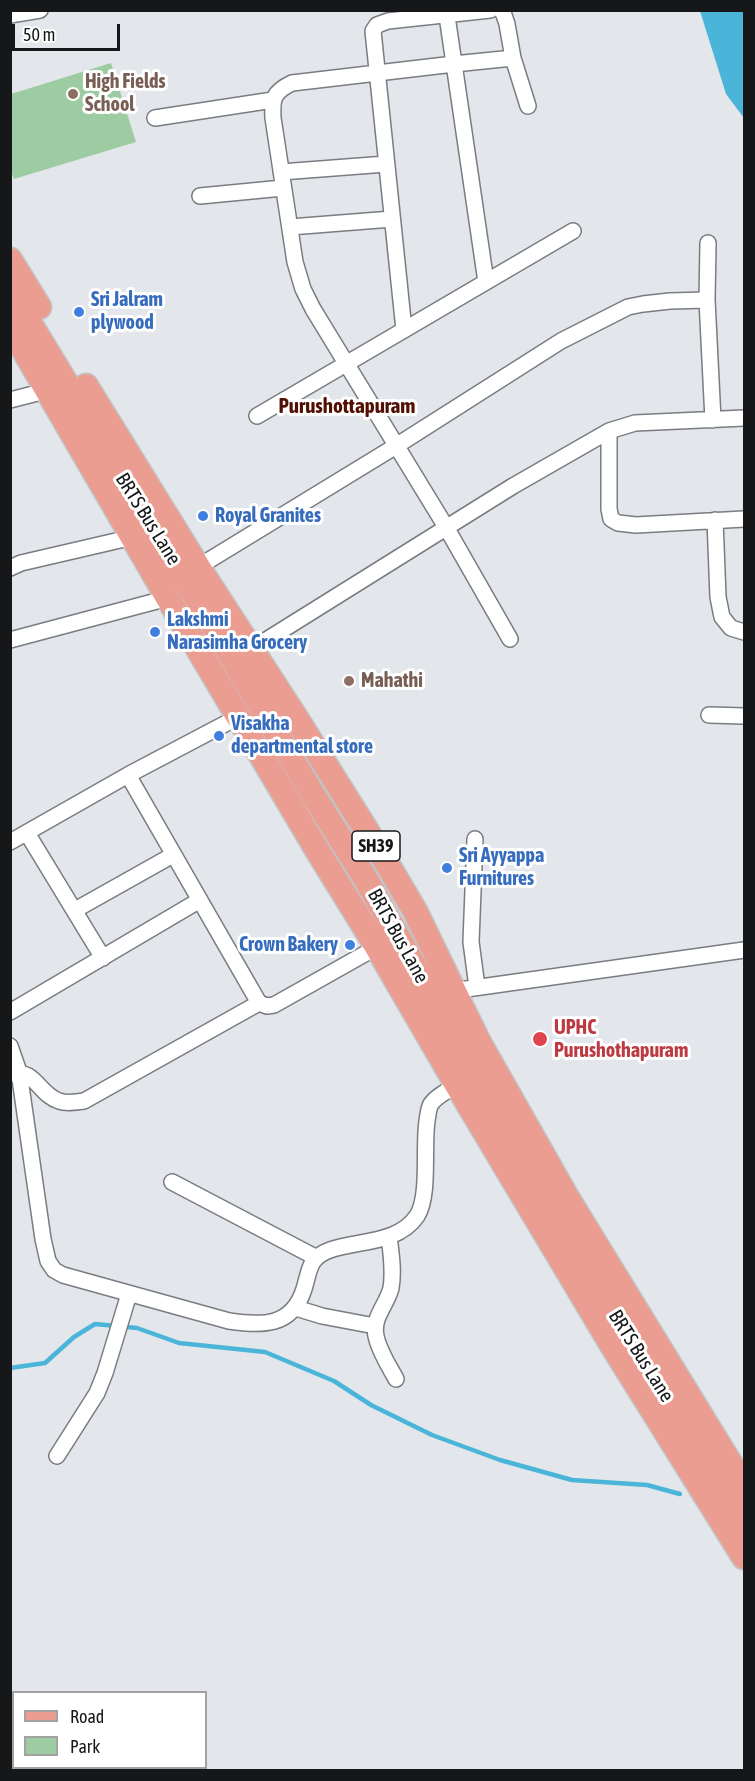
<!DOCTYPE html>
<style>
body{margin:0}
#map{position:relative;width:755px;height:1781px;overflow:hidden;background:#e3e6eb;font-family:"Asap Condensed",sans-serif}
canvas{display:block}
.frame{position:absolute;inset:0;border:12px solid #161718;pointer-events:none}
.legend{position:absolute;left:12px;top:1691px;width:195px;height:78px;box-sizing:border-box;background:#fff;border:2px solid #a2a2a3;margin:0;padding:8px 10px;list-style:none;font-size:18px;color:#161718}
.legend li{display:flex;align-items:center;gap:12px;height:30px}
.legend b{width:30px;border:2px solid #a2a2a3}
.scale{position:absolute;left:12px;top:24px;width:108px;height:27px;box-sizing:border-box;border:3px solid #161718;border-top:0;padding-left:8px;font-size:18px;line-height:21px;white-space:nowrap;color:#161718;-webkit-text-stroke:4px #fff;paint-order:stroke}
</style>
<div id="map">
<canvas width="755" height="1781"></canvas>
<div class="frame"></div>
<ul class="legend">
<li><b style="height:8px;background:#eb9d92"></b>Road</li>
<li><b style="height:16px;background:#9dcba2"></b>Park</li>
</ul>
<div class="scale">50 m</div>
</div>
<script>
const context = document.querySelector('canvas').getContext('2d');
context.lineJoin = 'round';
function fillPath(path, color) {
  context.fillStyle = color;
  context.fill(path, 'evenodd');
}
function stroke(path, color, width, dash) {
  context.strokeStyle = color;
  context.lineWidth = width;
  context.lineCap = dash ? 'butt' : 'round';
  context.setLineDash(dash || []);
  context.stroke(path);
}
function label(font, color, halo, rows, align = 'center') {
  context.font = font + ' "Asap Condensed",sans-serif';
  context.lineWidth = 6;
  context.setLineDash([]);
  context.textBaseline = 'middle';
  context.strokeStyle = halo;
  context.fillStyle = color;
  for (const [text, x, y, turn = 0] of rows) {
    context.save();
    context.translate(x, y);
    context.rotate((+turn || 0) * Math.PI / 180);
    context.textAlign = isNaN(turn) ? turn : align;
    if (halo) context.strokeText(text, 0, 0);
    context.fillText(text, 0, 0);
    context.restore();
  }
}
fillPath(new Path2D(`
 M111,63L136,142L14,179L10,169L11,94Z`), '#9dcba2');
fillPath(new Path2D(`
 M700,11H744V118L726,94Z`), '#4bb5d9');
stroke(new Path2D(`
 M10,1368L45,1363L74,1337L95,1324L137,1328L179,1343L265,1352L334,1381L371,1405L432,1435L500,1460L572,1480L647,1485L680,1494`), '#4bb5d9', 4.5);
const street = new Path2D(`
 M500,10L503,12L507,24L513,58L528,106
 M10,15L40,10
 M447,16L486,282
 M155,118L273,100
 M281,172L386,164
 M200,196L283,188
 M290,227L392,219
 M708,243L707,300L713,420
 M404,330L373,31L377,25L388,21L490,10
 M10,400L49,390
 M257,416L573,231
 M609,431V509L611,519L618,523L636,525L744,519
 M715,520L718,597L722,617L731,628L744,632
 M198,567L396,446L561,341L628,307L643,304L670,301L707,300
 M10,568L21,563L133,537
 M510,639L446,527L313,309L303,289L295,262L273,118C272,99 273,92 292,83L454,64L513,58
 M10,640L168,598
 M244,654L513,486L609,431L635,423L744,418
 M709,715L744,716
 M128,775L259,1003L267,1006L274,1005L377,947
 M27,833L103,958
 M475,839L471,942L477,987
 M10,842L128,775L238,717
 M75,910L173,855
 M452,991L744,950
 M10,1012L200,900
 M10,1046L19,1072L43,1239L48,1261L54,1270L63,1275L229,1321C262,1326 292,1327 304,1289C310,1270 308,1258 330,1250C359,1240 398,1244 417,1216C430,1196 423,1147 427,1121C428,1116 428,1109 431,1104C436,1096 449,1090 457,1085
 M11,1074C35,1068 39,1095 59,1101C67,1104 75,1102 84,1101L259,1003
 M172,1182L315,1257
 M389,1236C391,1253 394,1271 391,1288C387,1305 372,1317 376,1336C379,1351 389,1366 396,1379
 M296,1308L322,1316L375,1326
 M57,1456L97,1393L105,1373L129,1294`);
const primary = new Path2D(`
 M10,260L39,307
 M10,291L202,607L313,795L365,878L454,1037L555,1210L598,1288L744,1520
 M10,326L168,598L319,853L377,947L457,1085L612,1345L744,1557
 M86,386L198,567L296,718L385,860L415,911L478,1041L566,1196L744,1486`);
stroke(street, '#797c80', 18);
stroke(primary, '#c2c3c3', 27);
stroke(street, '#fff', 15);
stroke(primary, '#eb9d92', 24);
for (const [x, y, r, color] of [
 [73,94,6,"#8d6e63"],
 [79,312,6,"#3f7fe0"],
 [203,516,6,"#3f7fe0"],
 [155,632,6,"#3f7fe0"],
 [349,681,6,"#8d6e63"],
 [219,736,6,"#3f7fe0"],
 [447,868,6,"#3f7fe0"],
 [350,945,6,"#3f7fe0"],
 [540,1039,8,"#e0444e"]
]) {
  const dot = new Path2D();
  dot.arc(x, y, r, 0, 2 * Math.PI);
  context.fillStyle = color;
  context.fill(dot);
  stroke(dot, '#fff', 2);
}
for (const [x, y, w] of [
 [376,846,48]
]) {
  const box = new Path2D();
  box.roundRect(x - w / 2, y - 15, w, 30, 4.5);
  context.fillStyle = '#fff';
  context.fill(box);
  stroke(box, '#161718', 1.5);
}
label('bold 18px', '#161718', null, [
 ["SH39",376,846]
]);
label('bold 20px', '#785e54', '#fff', [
 ["High Fields",85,82],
 ["School",85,105],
 ["Mahathi",361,681]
], 'left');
label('bold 20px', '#366cbe', '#fff', [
 ["Sri Jalram",91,300],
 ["plywood",91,323],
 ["Royal Granites",215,516],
 ["Lakshmi",167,620],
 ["Narasimha Grocery",167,643],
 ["Visakha",231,724],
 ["departmental store",231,747],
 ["Sri Ayyappa",459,856],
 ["Furnitures",459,879],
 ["Crown Bakery",338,945,"right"]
], 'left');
label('20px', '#161718', '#fff', [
 ["BRTS Bus Lane",148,519,58],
 ["BRTS Bus Lane",398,936,61],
 ["BRTS Bus Lane",641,1356,58]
]);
label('bold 20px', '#be3a42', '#fff', [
 ["UPHC",554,1028],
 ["Purushothapuram",554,1051]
], 'left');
label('bold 21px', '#521004', '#fff', [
 ["Purushottapuram",347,406]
]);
</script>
